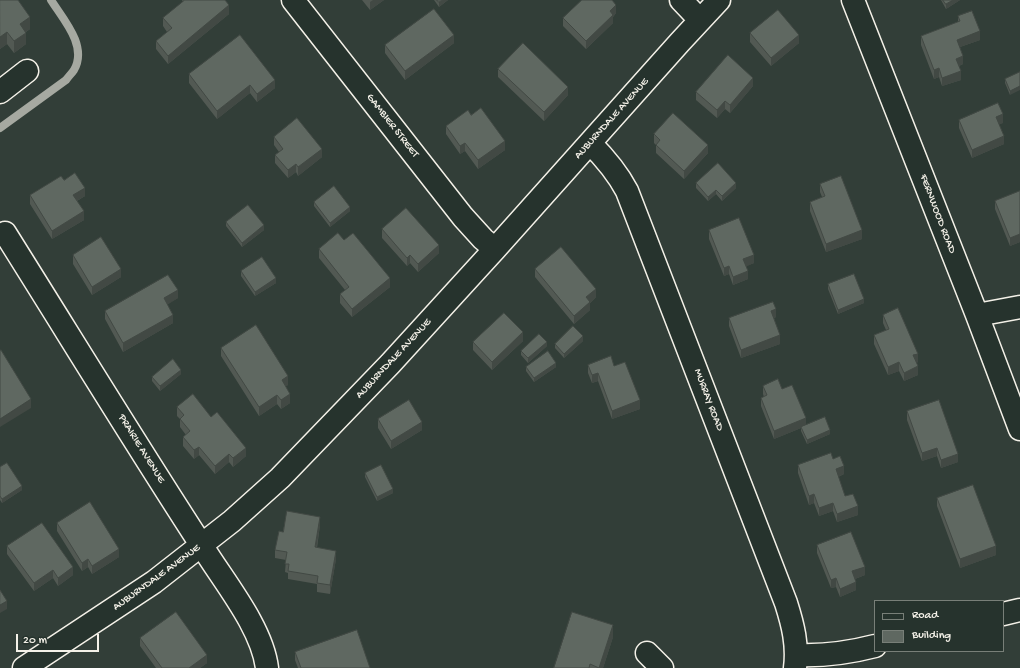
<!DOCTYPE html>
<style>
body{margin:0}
#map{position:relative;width:1020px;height:668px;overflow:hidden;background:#323e38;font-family:"Gochi Hand",sans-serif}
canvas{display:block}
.legend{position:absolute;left:874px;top:600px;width:130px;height:52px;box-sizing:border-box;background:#26332d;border:1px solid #787f78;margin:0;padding:5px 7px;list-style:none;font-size:12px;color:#f4f1e8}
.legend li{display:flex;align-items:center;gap:8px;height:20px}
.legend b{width:20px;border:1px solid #787f78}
.scale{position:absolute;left:16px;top:634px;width:83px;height:18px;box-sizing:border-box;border:2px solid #f4f1e8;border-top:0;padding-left:5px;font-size:12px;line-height:14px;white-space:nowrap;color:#f4f1e8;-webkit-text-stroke:3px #26332d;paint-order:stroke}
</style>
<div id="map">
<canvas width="1020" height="668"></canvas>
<ul class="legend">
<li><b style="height:5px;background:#26332d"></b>Road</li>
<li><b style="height:11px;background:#5f6861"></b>Building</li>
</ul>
<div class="scale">20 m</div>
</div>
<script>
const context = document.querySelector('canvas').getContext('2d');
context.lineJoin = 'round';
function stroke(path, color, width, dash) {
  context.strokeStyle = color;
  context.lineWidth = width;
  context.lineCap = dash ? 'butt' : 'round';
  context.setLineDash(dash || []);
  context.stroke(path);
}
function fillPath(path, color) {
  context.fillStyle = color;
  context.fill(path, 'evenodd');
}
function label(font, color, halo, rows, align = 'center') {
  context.font = font + ' "Gochi Hand",sans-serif';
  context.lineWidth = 3;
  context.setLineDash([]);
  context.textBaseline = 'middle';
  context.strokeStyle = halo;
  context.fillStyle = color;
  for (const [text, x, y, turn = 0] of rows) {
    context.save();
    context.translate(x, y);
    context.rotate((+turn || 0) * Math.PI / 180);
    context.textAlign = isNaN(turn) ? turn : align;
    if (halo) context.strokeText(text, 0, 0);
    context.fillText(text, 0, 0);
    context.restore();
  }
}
stroke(new Path2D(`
 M0,128L66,80C69,76 72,73 74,70C88,46 63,19 51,0`), '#a6a9a1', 8);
const minor = new Path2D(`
 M293,0L463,217L483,239L495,249
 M681,0L700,20
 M853,0L977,315L1020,429
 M0,92L27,71
 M590,143C605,158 617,172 627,191L786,603C793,625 798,645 795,668
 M5,233C71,338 135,443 202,546C224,582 262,627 267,668
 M977,315L1020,307
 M1003,614L1020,610
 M647,653L662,668
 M797,655C824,656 848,653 875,646
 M24,668L154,582L232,521L280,478L390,364L495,249L680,42L719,0`);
stroke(minor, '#f4f1e8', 25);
stroke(minor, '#26332d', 22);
fillPath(new Path2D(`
 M0,0L30,29L26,32V44L14,53L7,44L0,49Z
 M182,0H225L229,14L168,64L156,49V41L167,32L163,26V18L183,2Z
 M362,0H384L370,10Z
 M434,0H448L439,7Z
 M941,0H960L946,9Z
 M616,13L613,17V23L586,49L563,26V18Z
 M958,16L980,40L960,47L963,64L959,66L961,80L942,86L939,77L934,79L921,45V36L958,22Z
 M750,33L799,43L771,66L750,42Z
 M454,43L405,80L385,53V45Z
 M498,69L568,95L544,121L498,77Z
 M1020,72L1010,95L1005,83V79Z
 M189,74L275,88L257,102L250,93L217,119L189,83Z
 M753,86L730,113L725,109L717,118L696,100V92Z
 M471,115L505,150L478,169L465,151L460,154L446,134V126Z
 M959,120L1003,123L999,124L1004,144L972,158L959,128Z
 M654,134L708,153L684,179L656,153V145L654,143Z
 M274,137L322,157L298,176L296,172L288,178L275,163V155L279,152L274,145Z
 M64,180L85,196L77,201L84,220L52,239L30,204V195Z
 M696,183L736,188L722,201L716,194L708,201L696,188Z
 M820,184L862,239L826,252L810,211V202L822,197L820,192Z
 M1020,191V242L1010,246L995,209V201Z
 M314,202L350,211L330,227L314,206Z
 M226,222L264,230L242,247L226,226Z
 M382,229L439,253L418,272L410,263L407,266L382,238Z
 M709,230L754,263L746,266L748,279L733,285L729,274L724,276L709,239Z
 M344,240L390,287L352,317L340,303V294L345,290L319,258V249Z
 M73,255L121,277L92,295L73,264Z
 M535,269L596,297L590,303V310L574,324L535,277Z
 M241,271L276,283L255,296L241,276Z
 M828,284L864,303L838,314L828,289Z
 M178,298L167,304L173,323L123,352L105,319V311Z
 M883,315L918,362L916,363L918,375L904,381L899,371L888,375L874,344V335L886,330L883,323Z
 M776,317L774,318L780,344L741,358L729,326V318Z
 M523,341L492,370L473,350V342Z
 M583,341L564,358L555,348V344Z
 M547,346L528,363L521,355V351Z
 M221,348L288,385L285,386L290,403L281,409L277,404L259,416L221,356Z
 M588,365L614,366L640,409L612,419L598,381L592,383L588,373Z
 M526,367H556L534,382L526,371Z
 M181,374L160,391L152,381V377Z
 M763,386L782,389L806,425L830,434L807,444L801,431V428L774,439L761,406V398L764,397L763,394Z
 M177,407L211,417L246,456L233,467L229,462L215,474L199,455L194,459L183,446V437L186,435L180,427V419L177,416Z
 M907,411L958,462L941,468L937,456L922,461L907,420Z
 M378,419L422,430L391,449L378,428Z
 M833,459L844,474L838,477L845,496L858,515L837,522L833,511L819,516L814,503L809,505L798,473V465Z
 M0,467L22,490L2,503L0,500Z
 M365,473L393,493L377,501L365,477Z
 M937,498L996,555L960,568L937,506Z
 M57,523L119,557L92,574L88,567L82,571L57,531Z
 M320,525L317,548L336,559L330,594L317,592V584L288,579V573L285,572L286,560L275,558V550L283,532Z
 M817,545L865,575L855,579L856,590L840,597L836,587L831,588L817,553Z
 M7,546L73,575L58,586L53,578L34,591L7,554Z
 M613,637L603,668H554Z
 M140,638L207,663L200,668H156L140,646Z
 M295,652L370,668H298L295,660Z`), '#525953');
fillPath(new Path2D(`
 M373,0H384L370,10V2Z
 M443,0H448L439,7V2Z
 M953,0H960L946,9V4Z
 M229,5V14L168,64V56Z
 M616,5V13L613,17V23L586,49V41L610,11Z
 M30,17V29L20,36V24Z
 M980,31V40L957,48V40Z
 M7,32V44L0,49V37Z
 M26,33V44L14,53V41Z
 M454,35V43L405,80V71Z
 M799,35V43L771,66V58Z
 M963,56V64L956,67V59Z
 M939,68V77L934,79V70Z
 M961,71V80L942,86V78Z
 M753,78V86L730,113V105Z
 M275,80V88L257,102V94Z
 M250,85V93L217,119V111Z
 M1020,86V90L1010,95V91Z
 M568,87V95L544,121V112Z
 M725,101V109L717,118V110Z
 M1003,114V123L996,125V117Z
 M1004,136V144L972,158V150Z
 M505,141V150L478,169V160Z
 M465,143V151L460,154V146Z
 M708,145V153L684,179V171Z
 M322,149V157L298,176V167Z
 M296,164V172L288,178V170Z
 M736,183V188L722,201V196Z
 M85,188V196L73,203V195Z
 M716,190V194L708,201V197Z
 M350,207V211L330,227V223Z
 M84,211V220L52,239V231Z
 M264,225V230L242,247V243Z
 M862,230V239L826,252V244Z
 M1020,234V242L1010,246V238Z
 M439,245V253L418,272V264Z
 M410,255V263L407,266V258Z
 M754,255V263L743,268V259Z
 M729,266V274L724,276V268Z
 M121,269V277L92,295V287Z
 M748,271V279L733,285V277Z
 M276,278V283L255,296V292Z
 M390,278V287L352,317V309Z
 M596,289V297L590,303V310L574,324V316L586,297Z
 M178,290V298L164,307V298Z
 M864,299V303L838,314V310Z
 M776,309V317L771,319V311Z
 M173,315V323L123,352V343Z
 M523,332V341L492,370V362Z
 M780,335V344L741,358V350Z
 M583,336V341L564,358V354Z
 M547,342V346L528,363V358Z
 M918,354V362L913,364V355Z
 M899,362V371L888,375V367Z
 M556,363V367L534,382V378Z
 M918,366V375L904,381V373Z
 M181,370V374L160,391V386Z
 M598,373V381L592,383V375Z
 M288,376V385L282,389V380Z
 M290,394V403L281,409V400Z
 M277,395V404L259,416V407Z
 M31,399V408L0,427V419Z
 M640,400V409L612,419V411Z
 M806,418V426L774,439V431Z
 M422,422V430L391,449V441Z
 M830,430V434L807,444V440Z
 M199,447V455L194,459V450Z
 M246,448V456L233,467V458Z
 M937,448V456L922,461V453Z
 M229,454V462L215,474V466Z
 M958,454V462L941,468V460Z
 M844,466V474L836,478V469Z
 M22,486V490L2,503V499Z
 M393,489V493L377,501V497Z
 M814,494V503L809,505V496Z
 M833,503V511L819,516V508Z
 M858,506V515L837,522V514Z
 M320,517V525L315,556V547Z
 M996,546V555L960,568V559Z
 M119,549V557L92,574V566Z
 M336,551V559L330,594V585Z
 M88,559V567L82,571V563Z
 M73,567V575L58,586V578Z
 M865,567V575L852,580V571Z
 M53,570V578L34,591V583Z
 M836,578V587L831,588V580Z
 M856,582V590L840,597V589Z
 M7,601V609L0,613V605Z
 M613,625V637L603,668H599Z
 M207,655V663L200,668H189Z`), '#424944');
const building = new Path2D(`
 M0,0H18L30,17L20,24L26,33L14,41L7,32L0,37Z
 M185,0H225L229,5L168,56L156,41L172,28L163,18Z
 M437,0H443L439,2Z
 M582,0H612L616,5L610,11L613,15L586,41L563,18Z
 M943,0H953L946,4Z
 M434,9L454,35L405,71L385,45Z
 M778,10L799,35L771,58L750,33Z
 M972,11L980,31L957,40L963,56L956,59L961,71L942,78L939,68L934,70L921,36L960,21L958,16Z
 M240,35L275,80L257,94L250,85L217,111L189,74Z
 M523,43L568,87L544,112L498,69Z
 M728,55L753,78L730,105L725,101L717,110L696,92Z
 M1020,72V86L1010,91L1005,79Z
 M998,103L1003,114L996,117L1004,136L972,150L959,120Z
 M481,108L505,141L478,160L465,143L460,146L446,126L468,110L471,115Z
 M673,113L708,145L684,171L656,145L660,140L654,134Z
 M297,118L322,149L298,167L296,164L288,170L275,155L283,149L274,137Z
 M718,163L736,183L722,196L716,190L708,197L696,183Z
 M75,173L85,188L73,195L84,211L52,231L30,195L61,176L64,180Z
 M841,176L862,230L826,244L810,202L825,196L820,184Z
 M334,186L350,207L330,223L314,202Z
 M1020,191V234L1010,238L995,201Z
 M248,205L264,225L242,243L226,222Z
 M406,208L439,245L418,264L410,255L407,258L382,229Z
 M739,218L754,255L743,259L748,271L733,277L729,266L724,268L709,230Z
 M338,233L344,240L353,233L390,278L352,309L340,294L349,287L319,249Z
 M101,237L121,269L92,287L73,255Z
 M561,247L596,289L586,297L590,302L574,316L535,269Z
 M262,257L276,278L255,292L241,271Z
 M854,274L864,299L838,310L828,284Z
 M168,275L178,290L164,298L173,315L123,343L105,311Z
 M773,302L776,309L771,311L780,335L741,350L729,318Z
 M898,308L918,354L913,355L918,366L904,373L899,362L888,367L874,335L889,329L883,315Z
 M504,313L523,332L492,362L473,342Z
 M256,325L288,376L282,380L290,394L281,400L277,395L259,407L221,348Z
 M573,326L583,336L564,354L555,344Z
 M539,334L547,342L528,358L521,351Z
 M1,350L31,399L0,419V351Z
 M548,351L556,363L534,378L526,367Z
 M611,356L614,366L625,362L640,400L612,411L598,373L592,375L588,365Z
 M173,359L181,370L160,386L152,377Z
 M778,379L782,389L792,385L806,418L774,431L761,398L767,395L763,386Z
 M193,394L211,417L217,412L246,448L233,458L229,454L215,466L199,447L194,450L183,437L190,431L180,419L184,415L177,407Z
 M409,400L422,422L391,441L378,419Z
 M939,400L958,454L941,460L937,448L922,453L907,411Z
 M825,417L830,430L807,440L801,427Z
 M831,453L833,459L840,456L844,466L836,469L845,496L853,494L858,506L837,514L833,503L819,508L814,494L809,496L798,465Z
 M7,463L22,486L2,499L0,496V467Z
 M381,465L393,489L377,497L365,473Z
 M973,485L996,546L960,559L937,498Z
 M90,502L119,549L92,566L88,559L82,563L57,523Z
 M287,511L320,517L315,547L336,551L330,585L317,583L318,576L288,571L289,564H285L287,552L275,550L279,531L283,532Z
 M42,523L73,567L58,578L53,570L34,583L7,546Z
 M851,532L865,567L852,571L856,582L840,589L836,578L831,580L817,545Z
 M0,590L7,601L0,605Z
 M176,612L207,655L189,668H162L140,638Z
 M572,612L613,625L599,668L590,664L589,668H554Z
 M357,630L370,668H301L295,652Z`);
fillPath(building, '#5f6861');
stroke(building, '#424944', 1);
label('11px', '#f4f1e8', '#26332d', [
 ["AUBURNDALE AVENUE",612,119,-48],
 ["GAMBIER STREET",392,126,52],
 ["FERNWOOD ROAD",937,214,69],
 ["AUBURNDALE AVENUE",394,359,-47],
 ["MURRAY ROAD",708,400,69],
 ["PRAIRIE AVENUE",141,449,58],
 ["AUBURNDALE AVENUE",157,578,-36]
]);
</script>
